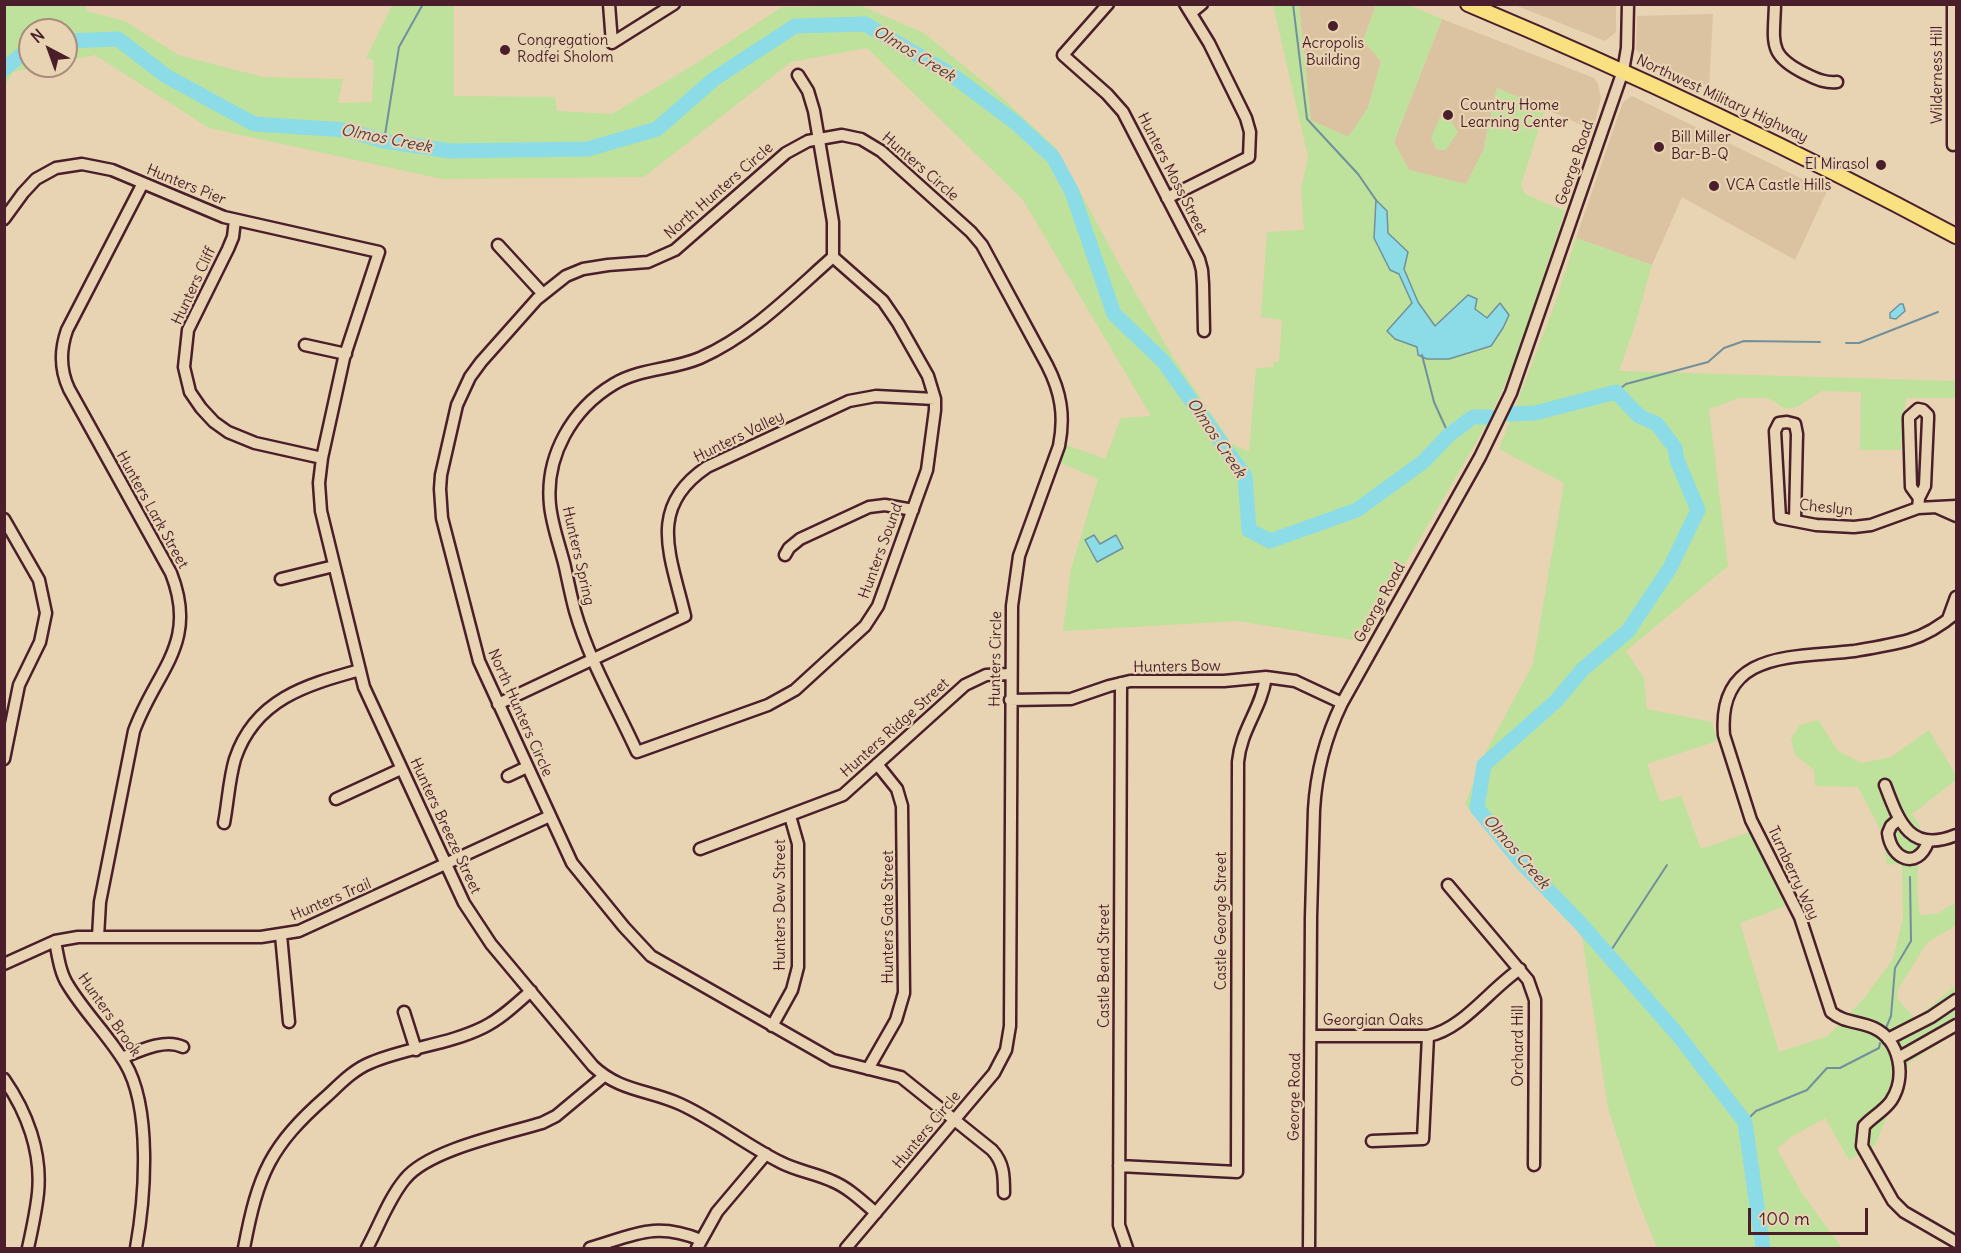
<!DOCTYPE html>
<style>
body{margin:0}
#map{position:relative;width:1961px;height:1253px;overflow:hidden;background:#e8d4b2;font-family:Delius,sans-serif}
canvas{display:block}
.frame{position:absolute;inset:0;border:6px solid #4a1f2b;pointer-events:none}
.north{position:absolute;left:18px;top:18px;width:60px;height:60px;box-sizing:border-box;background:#e8d4b2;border:2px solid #a98c7c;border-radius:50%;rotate:319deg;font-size:16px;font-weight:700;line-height:24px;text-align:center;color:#4a1f2b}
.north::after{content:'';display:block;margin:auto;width:21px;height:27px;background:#4a1f2b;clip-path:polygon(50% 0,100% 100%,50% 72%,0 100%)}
.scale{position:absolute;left:1748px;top:1208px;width:120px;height:27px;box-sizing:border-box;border:3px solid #4a1f2b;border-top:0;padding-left:8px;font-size:18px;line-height:21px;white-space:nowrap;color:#4a1f2b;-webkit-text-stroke:4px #e8d4b2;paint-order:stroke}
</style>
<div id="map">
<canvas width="1961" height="1253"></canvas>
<div class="frame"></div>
<div class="north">N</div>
<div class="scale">100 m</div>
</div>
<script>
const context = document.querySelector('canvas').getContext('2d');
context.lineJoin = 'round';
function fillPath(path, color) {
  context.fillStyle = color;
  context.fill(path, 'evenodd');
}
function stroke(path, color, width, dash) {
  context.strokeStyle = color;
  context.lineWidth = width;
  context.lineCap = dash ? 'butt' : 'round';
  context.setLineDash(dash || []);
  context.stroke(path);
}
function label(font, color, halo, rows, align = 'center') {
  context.font = font + ' Delius,sans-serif';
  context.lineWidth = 4.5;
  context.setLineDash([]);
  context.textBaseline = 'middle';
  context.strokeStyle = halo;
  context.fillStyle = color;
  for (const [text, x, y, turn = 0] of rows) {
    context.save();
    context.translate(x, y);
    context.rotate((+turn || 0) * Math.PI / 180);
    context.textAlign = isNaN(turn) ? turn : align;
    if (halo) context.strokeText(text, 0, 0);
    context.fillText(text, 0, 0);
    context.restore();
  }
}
fillPath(new Path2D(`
 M1299,5H1376L1363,41L1381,61L1368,108L1349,137L1311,121Z
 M1515,5H1616V32L1605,41Z
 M1713,14L1709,87L1639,55L1636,48L1637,16Z
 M1442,19L1594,78L1598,84L1601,98L1593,130L1497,88L1483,151L1466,184L1409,170L1394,142Z
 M1632,96L1827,191L1795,260L1682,197L1652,265L1576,238L1623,102Z`), '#dbc2a1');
fillPath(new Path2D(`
 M87,4L86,11L125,21L178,55L263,77L343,79L338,103L372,102L374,60L366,58L392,5L454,4V96L555,97L557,111L612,114L695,64L782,7L859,5L924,33L998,94L1057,149L1119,264L1173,357L1231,443L1249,452L1256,368L1273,367V362H1279L1282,320L1261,317L1267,232L1304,230L1301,189L1308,157L1273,5H1299L1311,120L1348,137L1368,108L1381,61L1363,41L1376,5H1409L1442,19L1394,142L1409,170L1466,184L1483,151L1497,88L1545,109L1521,185L1525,194L1565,211L1516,359L1488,422L1360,641L1238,621L1063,631L1071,569L1098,479L1057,461L1064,444L1105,459L1121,418L1151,416L1023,200L867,48L791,62L644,177L442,179L209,128L95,55L66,61V30H30V66H43L13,72L5,86V5ZM1388,233L1407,252L1404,269L1418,302L1435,326L1475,309L1487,318L1417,347L1395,339L1388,331L1412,303L1399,274Z
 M1440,117L1451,121L1458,132L1446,150H1437L1431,138Z
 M1576,238L1652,265L1634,328L1619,371L1956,381V398H1906L1901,450H1860L1861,392L1822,391L1797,407L1786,409L1768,398H1739L1709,409L1728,566L1626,651L1644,678L1647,709L1712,722L1717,741L1647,764L1660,802L1681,796L1701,849L1750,832L1785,906L1740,923L1779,1052L1828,1036L1865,997L1893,959L1903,918L1902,865L1887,864L1882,833L1858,787L1815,786L1814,770L1795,755L1791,739L1800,725L1818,720L1838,751L1862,763L1891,757L1929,730L1956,775V780L1912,814L1920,826L1917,891L1920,915L1937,914L1956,902V925L1927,943L1898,989L1897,998L1915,1019L1956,985V1033L1910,1062L1875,1145L1849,1160L1825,1118L1791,1137L1777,1149L1803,1195L1842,1248H1657L1636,1195L1608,1108L1582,936L1465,804L1485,753L1533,664L1564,483L1499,449L1556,301Z`), '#bee19b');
const water = new Path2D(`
 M1376,200L1387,211L1388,233L1408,252L1404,269L1418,302L1435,326L1468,295L1477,299L1475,309L1487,318L1500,303L1509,315L1503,328L1491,346L1449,359H1427L1418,355L1417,347L1395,339L1387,331L1412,303L1399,274L1390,270L1374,238Z
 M1900,304H1903L1905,311L1896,319L1890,318V313Z
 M1094,535L1100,544L1116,535L1123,548L1097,562L1085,540Z`);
fillPath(water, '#8cdce8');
stroke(water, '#72909c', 1.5);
stroke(new Path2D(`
 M1293,4L1307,119L1358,174L1376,200
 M384,141L399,47L423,4
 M1846,343H1859L1938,312
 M1422,355L1434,402L1449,435
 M1616,392L1626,384L1708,362L1724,348L1744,341L1820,342
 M1608,955L1667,865
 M1886,1028L1891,1016L1895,968L1911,941L1910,877
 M1745,1122L1756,1111L1807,1090L1827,1068H1840L1879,1048L1880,1043`), '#72909c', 2);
stroke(new Path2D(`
 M66,41L118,39L166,76L254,124L346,130L384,141L450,151L588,149L657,129L714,79L795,26L865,24L952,75L1016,123L1053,157L1072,192L1114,314L1163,361L1245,476L1249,530L1270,541L1357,510L1423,462L1449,435L1473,417H1490
 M4,69L30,48
 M1509,414L1535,413L1616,392L1639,416L1657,424L1675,448L1677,460L1698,510L1670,568L1628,631L1583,669L1556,701L1484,765L1477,808L1521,862L1580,923L1678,1035L1745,1122L1763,1248`), '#8cdce8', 15);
const minor = new Path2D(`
 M609,4L612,43L674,4
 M1108,4L1063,55L1107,94L1123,112L1199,259L1202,270L1203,284L1204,331
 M1775,4C1774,43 1767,55 1806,74C1817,79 1824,83 1837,82
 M1953,4V145
 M1191,13L1202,4
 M798,75L808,91L814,111L833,222V257
 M1167,198L1249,157L1250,132L1246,118L1209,43L1185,4
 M4,219L23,193L36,179L56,168L82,164L112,170L224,217L379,252L344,358L322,458L319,483L321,511L364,687L464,903L491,944L593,1066C619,1091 649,1090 680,1104C715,1120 746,1145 780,1162C797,1171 815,1173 832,1181C849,1188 863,1202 876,1213
 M235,220L233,237L228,249L188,330L184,367L190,392L201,408L214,422L228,432L255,443L322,458
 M498,245L543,294
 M833,257L883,301L898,323L928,376L935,399V410L927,470L878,606L865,626L795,690L768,705L637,752C616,706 589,660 575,611C571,596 568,581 565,567C560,546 552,526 550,505C545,456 572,409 614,384C641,368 672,370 700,358C752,335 791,294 833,257Z
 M305,345L346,354
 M1918,508L1919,498L1925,486L1928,419V415L1923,410L1918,409L1909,417V421L1911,487L1919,498
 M1938,508L1956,516
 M4,519L39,580L46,613L40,642L19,685L4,759
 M1795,520L1797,434L1795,424L1787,422L1779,423L1775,431L1780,518L1816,525L1854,527L1871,525L1918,508L1956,506
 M785,555L789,548L800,539L869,507L885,505L913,510
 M281,579L334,566
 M1956,613C1943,624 1926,635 1909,640C1891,645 1872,648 1854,651C1796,658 1717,649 1724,735L1751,820L1800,917L1831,1012C1844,1023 1859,1021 1874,1028C1900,1040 1907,1077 1891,1101C1884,1111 1872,1117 1864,1126L1862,1146L1893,1201L1904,1212L1956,1242
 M1948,619L1956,597
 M1121,683L1119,1225L1127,1248
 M1010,700L1071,699L1109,686L1130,681H1224L1266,677L1295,681L1342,703
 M498,704L685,616C671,556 646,508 707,467L849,401L876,396L935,399
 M508,776L527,767
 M1885,785C1899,822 1910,854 1956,835
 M336,799L401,769
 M1899,819L1891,826L1888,833C1891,859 1917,871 1928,842
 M224,823C228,802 229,779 235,759C255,699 306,685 360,670
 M700,849L843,795L965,685L986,675L1010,674
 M1448,885L1528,980L1535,1000V1014L1534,1165
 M281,935L289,1022
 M98,937L100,902L134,731C156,670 199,644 171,573L69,389C60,370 60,350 67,330L143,183
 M55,941C58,956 60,973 68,985C85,1013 109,1036 125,1063C152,1108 145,1198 136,1248
 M4,964L55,941L78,937H261L299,931L550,816
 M404,1012L416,1050
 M772,1026L792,990L798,967V844L790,816
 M1311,1036H1428C1463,1029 1490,989 1520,969
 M1888,1039L1931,1017L1956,1000
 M122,1058C139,1051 165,1038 183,1047
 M1898,1058L1956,1025
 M868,1069L896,1020L904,993L902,806L897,789L877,764
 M4,1079C27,1112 42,1152 38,1193C36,1212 32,1230 28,1248
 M1372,1141L1423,1139L1428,1036
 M1119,1166L1237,1172L1238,762C1241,729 1261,710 1266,677
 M244,1248C258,1174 270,1146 327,1096C340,1084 353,1070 370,1063C407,1047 448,1045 484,1027C502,1018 516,1004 531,991
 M367,1248C379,1226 389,1198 405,1179C428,1150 505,1134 542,1123L556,1116L604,1076
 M590,1248C634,1235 655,1221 701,1240
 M697,1248L717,1212L766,1154
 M846,1248L994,1073L1006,1050L1010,1026L1012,606L1019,556L1059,446C1065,416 1061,392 1047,365L982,245L971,232L881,151L861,139L842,135L808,141L786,153L675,250L648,262L608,265L583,269L566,276L537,299L481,362L470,377L457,405L441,475L440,489L442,518L479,661L572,863L624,927L651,956L833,1060L901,1077L992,1150C1004,1163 1004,1176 1004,1193
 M1309,1248L1311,917L1314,810C1316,773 1326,736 1342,703L1480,457L1511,393L1623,71L1627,48L1628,4`);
const major = new Path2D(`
 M1468,4C1635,74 1797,151 1956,236`);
stroke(minor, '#4a1f2b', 15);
stroke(major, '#4a1f2b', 18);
stroke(minor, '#e8d4b2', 10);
stroke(major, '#f9e181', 14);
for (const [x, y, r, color] of [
 [1333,26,6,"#4a1f2b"],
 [505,50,6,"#4a1f2b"],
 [1448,115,6,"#4a1f2b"],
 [1659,147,6,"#4a1f2b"],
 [1881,165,6,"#4a1f2b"],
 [1714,186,6,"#4a1f2b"]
]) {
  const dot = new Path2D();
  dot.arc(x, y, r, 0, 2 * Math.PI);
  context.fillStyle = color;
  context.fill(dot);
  stroke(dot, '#e8d4b2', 2);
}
label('15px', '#4a1f2b', '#e8d4b2', [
 ["Congregation",517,41],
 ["Rodfei Sholom",517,58],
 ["Acropolis",1333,44,"center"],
 ["Building",1333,61,"center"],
 ["Country Home",1460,106],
 ["Learning Center",1460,123],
 ["Bill Miller",1671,138],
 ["Bar-B-Q",1671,155],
 ["El Mirasol",1869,165,"right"],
 ["VCA Castle Hills",1726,186]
], 'left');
label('15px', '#4a1f2b', '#e8d4b2', [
 ["Wilderness Hill",1938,75,-90],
 ["Northwest Military Highway",1722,99,25],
 ["George Road",1575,163,-71],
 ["Hunters Circle",920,167,41],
 ["Hunters Moss Street",1172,174,63],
 ["Hunters Pier",186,185,22],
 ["North Hunters Circle",719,191,-41],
 ["Hunters Cliff",194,286,-65],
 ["Hunters Valley",739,437,-26],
 ["Cheslyn",1826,508,6],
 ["Hunters Lark Street",152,510,61],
 ["Hunters Sound",881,551,-70],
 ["Hunters Spring",578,556,77],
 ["George Road",1380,603,-61],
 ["Hunters Circle",996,659,-89],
 ["Hunters Bow",1177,667,-1],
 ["North Hunters Circle",520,713,66],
 ["Hunters Ridge Street",895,728,-42],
 ["Hunters Breeze Street",445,826,65],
 ["Turnberry Way",1793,873,65],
 ["Hunters Trail",331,900,-23],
 ["Hunters Dew Street",781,905,-90],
 ["Hunters Gate Street",889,917,-90],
 ["Castle George Street",1222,921,-90],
 ["Castle Bend Street",1105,966,-90],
 ["Hunters Brook",109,1015,55],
 ["Georgian Oaks",1373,1021],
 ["Orchard Hill",1519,1046,-90],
 ["George Road",1295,1097,-89],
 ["Hunters Circle",927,1130,-50]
]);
label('italic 16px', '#543b47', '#e8d4b2', [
 ["Olmos Creek",914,54,31],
 ["Olmos Creek",386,139,11],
 ["Olmos Creek",1216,438,56],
 ["Olmos Creek",1516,852,49]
]);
</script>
